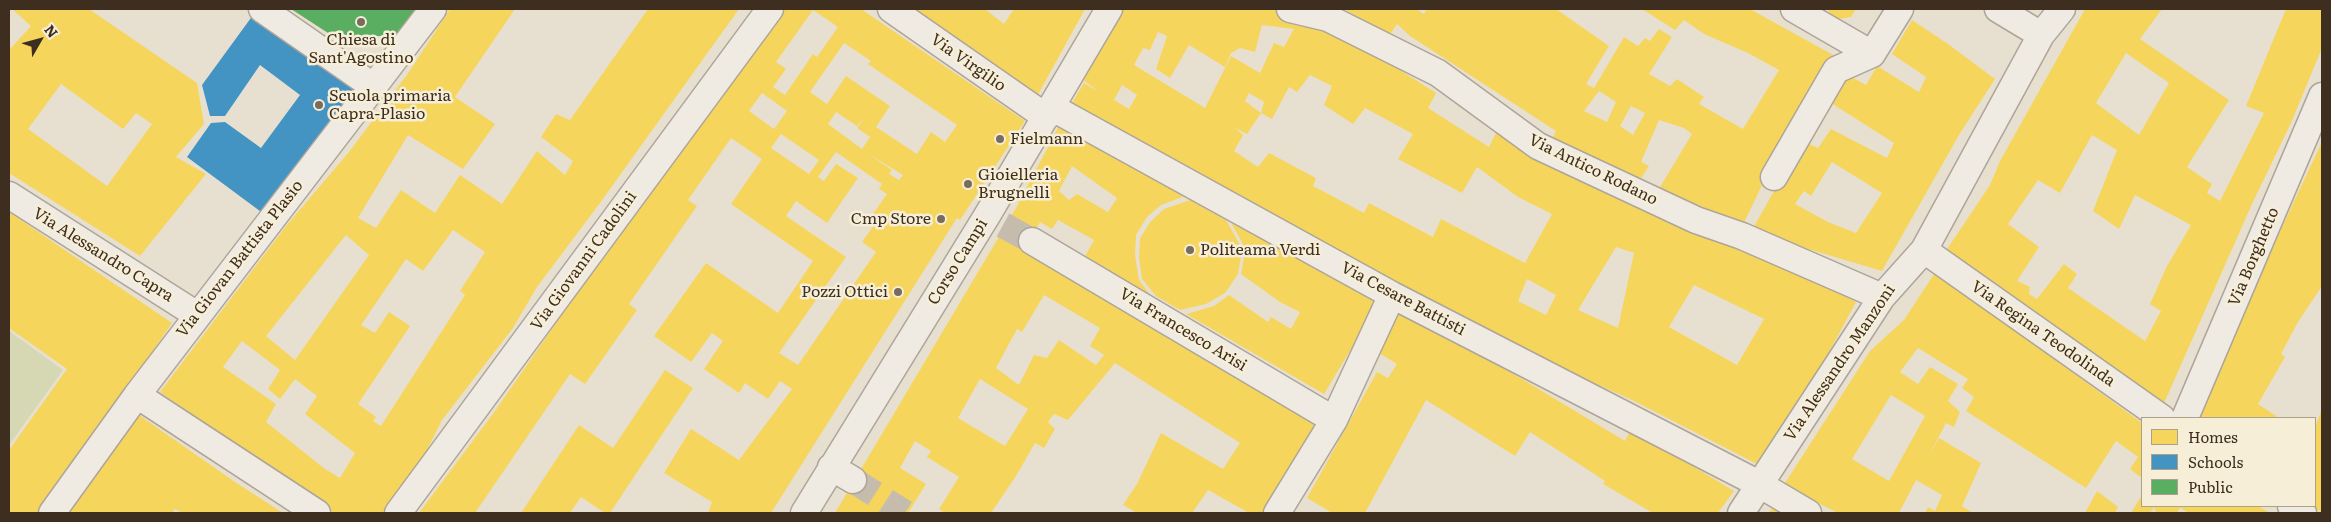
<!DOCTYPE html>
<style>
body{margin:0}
#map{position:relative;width:2331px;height:522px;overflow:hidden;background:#e7e0d1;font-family:Literata,serif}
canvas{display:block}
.frame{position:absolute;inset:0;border:10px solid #3d2e20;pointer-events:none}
.legend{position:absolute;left:2141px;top:417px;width:175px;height:90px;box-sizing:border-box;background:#f7eed8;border:1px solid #ada18e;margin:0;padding:6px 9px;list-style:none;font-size:15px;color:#3d2e20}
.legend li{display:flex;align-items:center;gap:10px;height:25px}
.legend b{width:25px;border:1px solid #ada18e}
.north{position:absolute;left:15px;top:15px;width:50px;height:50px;-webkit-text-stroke:4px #f7eed8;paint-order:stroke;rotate:52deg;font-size:14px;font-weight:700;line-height:20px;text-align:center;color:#3d2e20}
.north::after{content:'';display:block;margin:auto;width:18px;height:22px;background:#3d2e20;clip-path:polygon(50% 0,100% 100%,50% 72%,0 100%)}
</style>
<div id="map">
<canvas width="2331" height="522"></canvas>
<div class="frame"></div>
<ul class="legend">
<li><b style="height:14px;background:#f6d55c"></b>Homes</li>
<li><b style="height:14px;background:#4393c3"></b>Schools</li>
<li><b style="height:14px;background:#5aae61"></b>Public</li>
</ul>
<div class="north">N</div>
</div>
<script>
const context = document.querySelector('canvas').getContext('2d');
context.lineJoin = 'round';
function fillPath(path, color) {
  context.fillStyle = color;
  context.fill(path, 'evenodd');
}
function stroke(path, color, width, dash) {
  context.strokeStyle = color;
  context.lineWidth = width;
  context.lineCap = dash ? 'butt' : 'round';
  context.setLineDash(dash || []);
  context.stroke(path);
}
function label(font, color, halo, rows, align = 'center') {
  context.font = font + ' Literata,serif';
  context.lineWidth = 5;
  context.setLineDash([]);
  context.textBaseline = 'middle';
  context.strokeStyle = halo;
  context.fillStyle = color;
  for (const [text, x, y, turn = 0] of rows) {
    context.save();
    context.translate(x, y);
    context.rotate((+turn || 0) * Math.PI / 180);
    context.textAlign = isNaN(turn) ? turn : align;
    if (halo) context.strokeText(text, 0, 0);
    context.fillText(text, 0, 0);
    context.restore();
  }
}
fillPath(new Path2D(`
 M9,331L63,370L9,445Z`), '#d6d7b3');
fillPath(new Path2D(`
 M12,9H89L197,83L204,124L176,157L206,174L140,256L9,173V46L11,48L31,26ZM61,84L123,129L136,113L152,124L107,186L28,129Z
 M450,9H515L455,97L495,124L463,169L408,135L358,218L376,228L401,190L435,213L460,175L502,204L537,151L565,175L573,161L541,137L556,114L570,120L648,9H739L600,203L537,287L513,328L442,420L424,456L382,513H334L160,392L286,226L349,152L409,72ZM453,230L485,252L460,291L465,295L381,426L373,421L376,417L358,404L410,326L389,312L375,333L361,325L406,259L423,271ZM346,235L369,255L295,360L266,336ZM242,341L280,370L268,389L280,399L295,379L317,396L305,414L355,453L340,478L325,469L266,422L276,404L223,367Z
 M774,9H861L1025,121L960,220L957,218L771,513H708L712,502L664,473L691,429L739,460L792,389L780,381L768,399L745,383L739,393L704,369L723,341L712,333L691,362L654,336L706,263L778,313L813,261L731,204L762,159L731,138L688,200L697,206L629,304L637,310L585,384L570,374L475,513H419L495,411ZM813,10L838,27L817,57L813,54L785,95L773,87L786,69L776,62ZM844,43L871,61L868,64L957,125L945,142L931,132L917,154L876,127L890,106L846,76L827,104L810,92ZM762,93L787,111L774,129L749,111ZM836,112L857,126L864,118L857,128L870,137L862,149L828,124ZM781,134L819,160L809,174L771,148ZM836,152L882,184L879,189L887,194L873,214L879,218L862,242L876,252L798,365L779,353L846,257L786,216L796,201L827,223L858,178L836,164L824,181L818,177ZM867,153L903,175L899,180L889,174L892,170Z
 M902,9H985L1004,24L1014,9H1085L1035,100Z
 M1120,9H1273L1336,29L1436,93L1428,108L1489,147L1497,131L1539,161L1598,190L1697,231L1790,265L1856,302L1828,354L1759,465L1632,400L1548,362L1342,255L1070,106L1084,83L1099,92L1082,79ZM1262,25L1294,29L1284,47L1274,43L1260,73L1231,56L1205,108L1134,65L1143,48L1150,50L1158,32L1167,36L1156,69L1170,78L1189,45L1225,67L1231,53L1240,48L1255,52ZM1310,75L1332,86L1324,105L1353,124L1365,108L1413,134L1398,159L1462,193L1477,167L1518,197L1552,214L1525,263L1441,219L1433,237L1369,203L1364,213L1313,186L1316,178L1269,153L1258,167L1234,151L1243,135L1235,128L1247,134L1261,113L1272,119L1289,87L1297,92ZM1122,85L1137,95L1129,109L1114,100ZM1249,93L1264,102L1261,113L1245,101ZM1616,247L1634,253L1618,328L1578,310ZM1527,279L1556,295L1546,315L1518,301ZM1694,285L1764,319L1737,365L1669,327Z
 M1344,9H1416L1424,14L1427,9H1556L1609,46L1586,84L1594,88L1624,37L1638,46L1645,38L1650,41L1659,29L1672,37L1649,74L1670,86L1677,79L1704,97L1699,104L1743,129L1779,70L1748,53L1704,34L1684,20L1675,30L1642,9H1750L1835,56L1764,181L1741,229L1657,192L1692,134L1684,128L1659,120L1641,162L1649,166L1638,183L1550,143L1556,131L1410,36L1397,24L1389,36ZM1599,91L1616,102L1607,122L1584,111ZM1631,106L1645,113L1633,135L1620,126Z
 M1830,9H1856L1851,17L1838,19L1828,12Z
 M2085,9H2162L2140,39L2229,100L2187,167L2212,184L2207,193L2220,201L2264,113L2246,106L2286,9H2322V48L2291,123L2252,204L2161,410L1943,255L1990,185L2000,161ZM2126,53L2169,83L2139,135L2096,103ZM2092,135L2117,150L2093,211L2119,229L2135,195L2191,225L2166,268L2150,304L2161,311L2145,341L2068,288L2077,274L2064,264L2037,299L2029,294L2030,287L2017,281L2039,247L2008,224L2038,180L2060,193Z
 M1912,20L1948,44L1995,79L1959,135L1882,271L1751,232L1802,141L1818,148L1831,129L1887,158L1894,143L1828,101L1846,74L1866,85L1877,66L1919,92L1926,77L1892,54ZM1832,162L1882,193L1856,233L1828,222L1795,204L1804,191L1811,196Z
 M1061,122L1185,196L1161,205L1147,217L1136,235L1135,255L1139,280L1151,296L1084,258L1094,240L1058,220L1052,229L1040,222L1027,245L1322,428L1269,513H1249L1208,490L1192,513H1137L1123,505L1137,484L1161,433L1223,469L1240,443L1115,363L1068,420L1054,414L1048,422L1055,429L1044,448L1035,443L1016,476L991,513H945L939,509L959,477L927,457L931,451L915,441L900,468L926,484L908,513H835L1016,208ZM1072,166L1117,198L1108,212L1077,194L1069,200L1059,191ZM1044,295L1100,328L1090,346L1104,355L1096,365L1059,340L1047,358L1034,355L1019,385L996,368L1017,329L1022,332ZM980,379L1028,409L1005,446L958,418Z
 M2322,142V286L2298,322L2281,354L2285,357L2258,404L2279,418H2194L2250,295Z
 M1190,200L1226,220L1239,243L1241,257L1238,274L1225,293L1206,304L1180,310L1156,296L1142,279L1139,258L1140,238L1151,221L1164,209Z
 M9,212L172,323L42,513H9V450L67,369L9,328Z
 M1231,223L1380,301L1324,394L1186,314L1214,306L1229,295L1268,322L1271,317L1291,329L1300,312L1280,302L1241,274L1244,257L1242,242Z
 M1934,274L2005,323L2142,423V478L2130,469L2138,457L2116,441L2086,488L1966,411L1974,397L1962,388L1968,379L1918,348L1900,372L1918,384L1930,367L1958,384L1948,401L1960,412L1954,427L1946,423L1927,459L1939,438L1981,463L1962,506L1973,513H1925L1928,507L1935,511L1942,495L1916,480L1899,513H1838L1814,501L1785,483L1870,351L1904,320ZM1891,395L1925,416L1889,481L1852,459Z
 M1399,305L1625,441L1631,429L1734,491L1718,513H1653L1603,484L1605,481L1530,432L1515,456L1426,400L1365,513H1332L1307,498L1377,372L1388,378L1397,364L1374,350Z
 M665,370L693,388L610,513H605L581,497L570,513H521L579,425L613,448Z
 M2322,409V513L2312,506H2315V427Z
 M136,413L235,482L283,513H182L175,509L172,513H68Z
 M2097,491L2118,507L2115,513H2085Z
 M2140,498L2142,499V506L2154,507L2150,513H2131Z
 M2153,506H2258L2270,513H2189L2180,508L2177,513H2157Z
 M1773,507L1783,513H1769Z`), '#f6d55c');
fillPath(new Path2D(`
 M256,11L361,83L268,217L187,157L211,123L225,122L261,148L300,95L260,65L225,116H210L202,85Z`), '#4393c3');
fillPath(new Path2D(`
 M291,9H420L401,36H377L345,44Z`), '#5aae61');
stroke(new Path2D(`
 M1003,225L1032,241
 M853,480L905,513`), '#c5bcae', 26, [26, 13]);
const street = new Path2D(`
 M262,9L374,87
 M891,9L1046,117
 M1290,9L1328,18L1438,73L1538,146L1696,220L1742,236L1882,297
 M1794,9L1872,54
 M1998,9L2041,35
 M1872,54L1900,9
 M1051,107L1392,295L1759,484L1808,513
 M1774,177L1836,70L1872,54
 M9,195L197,315
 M1032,241L1334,420
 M1924,250L2162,418
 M137,395L317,513
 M2185,418L2322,96
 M831,467L853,480
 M2291,506L2303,513
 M52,513L137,395L433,9
 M398,513L770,9
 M804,513L988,214L1109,9
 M1277,513L1334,420L1392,295
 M1741,513L1882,297L1924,250L2041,35L2062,9`);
stroke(street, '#ada599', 29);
stroke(street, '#efebe3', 26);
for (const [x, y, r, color] of [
 [361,22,5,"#786c5e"],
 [319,105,5,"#786c5e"],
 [1000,139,5,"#786c5e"],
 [968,184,5,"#786c5e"],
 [941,219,5,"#786c5e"],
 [1190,250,5,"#786c5e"],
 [898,292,5,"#786c5e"]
]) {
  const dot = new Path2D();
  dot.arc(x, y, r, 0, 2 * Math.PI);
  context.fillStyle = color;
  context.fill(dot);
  stroke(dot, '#f7eed8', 2);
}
label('16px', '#3d2e20', '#f7eed8', [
 ["Chiesa di",361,40,"center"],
 ["Sant'Agostino",361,58,"center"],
 ["Scuola primaria",329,96],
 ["Capra-Plasio",329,114],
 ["Fielmann",1010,139],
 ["Gioielleria",978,175],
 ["Brugnelli",978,193],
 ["Cmp Store",931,219,"right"],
 ["Politeama Verdi",1200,250],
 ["Pozzi Ottici",888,292,"right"]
], 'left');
label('16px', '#3d2e20', '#f7eed8', [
 ["Via Virgilio",968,63,35],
 ["Via Antico Rodano",1593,170,26],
 ["Via Alessandro Capra",103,255,32],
 ["Via Borghetto",2254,257,-67],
 ["Via Giovan Battista Plasio",240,259,-52],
 ["Via Giovanni Cadolini",584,261,-54],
 ["Corso Campi",958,262,-58],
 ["Via Cesare Battisti",1403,299,28],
 ["Via Francesco Arisi",1183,330,31],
 ["Via Regina Teodolinda",2043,334,35],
 ["Via Alessandro Manzoni",1840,363,-56]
]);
</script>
